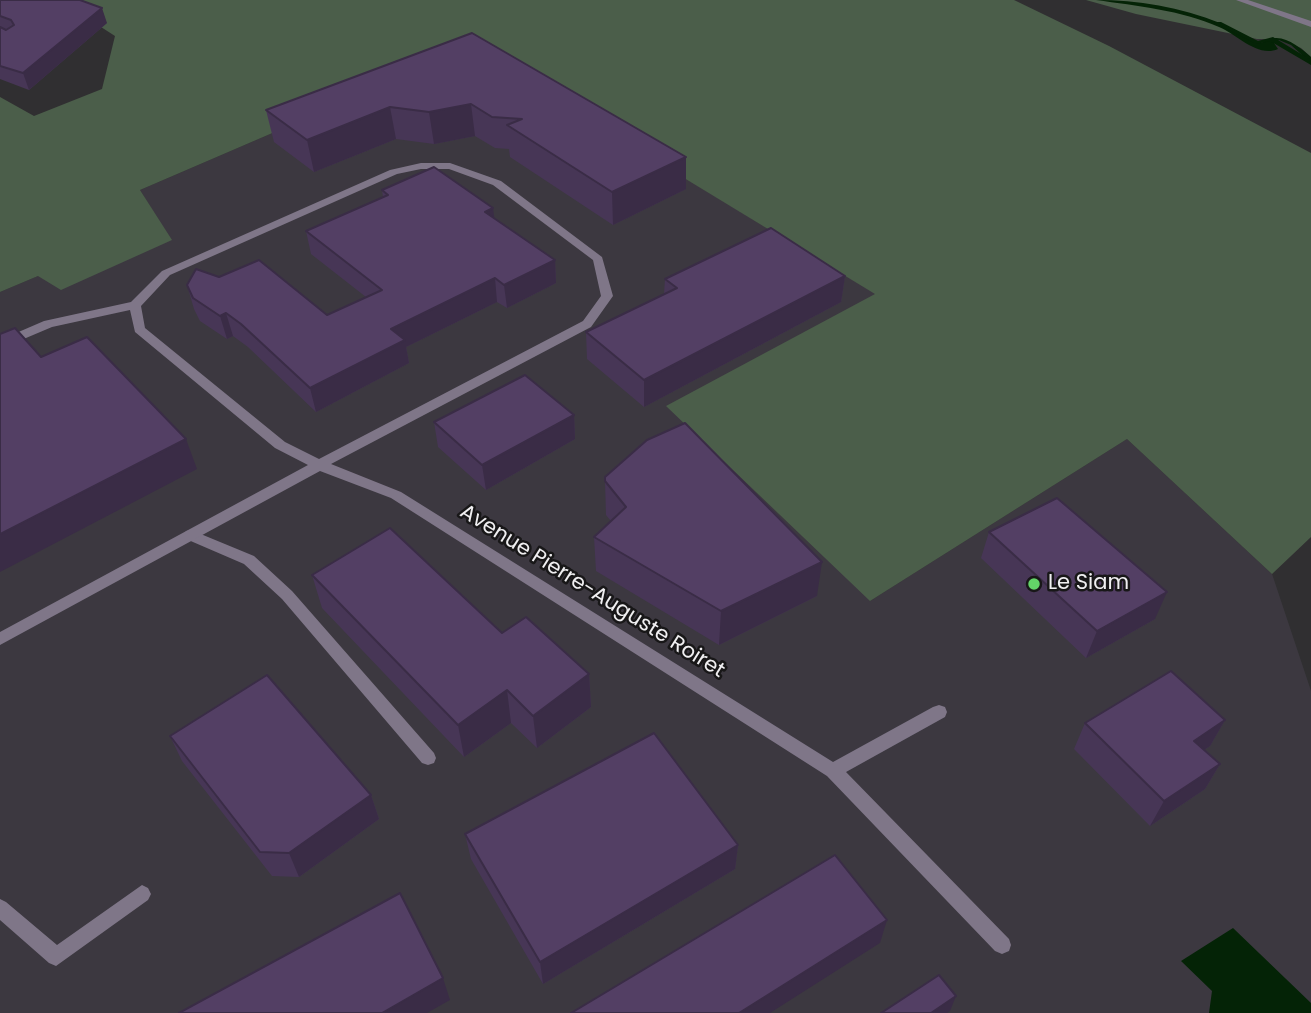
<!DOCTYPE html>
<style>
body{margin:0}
canvas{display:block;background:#302f31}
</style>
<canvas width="1311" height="1013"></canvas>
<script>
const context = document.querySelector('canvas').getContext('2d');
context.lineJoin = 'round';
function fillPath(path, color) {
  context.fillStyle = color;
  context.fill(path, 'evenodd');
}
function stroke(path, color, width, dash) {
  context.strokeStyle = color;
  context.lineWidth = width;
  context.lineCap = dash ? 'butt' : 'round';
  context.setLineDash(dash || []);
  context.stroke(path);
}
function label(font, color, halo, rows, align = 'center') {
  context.font = font + ' Poppins,sans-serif';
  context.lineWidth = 5;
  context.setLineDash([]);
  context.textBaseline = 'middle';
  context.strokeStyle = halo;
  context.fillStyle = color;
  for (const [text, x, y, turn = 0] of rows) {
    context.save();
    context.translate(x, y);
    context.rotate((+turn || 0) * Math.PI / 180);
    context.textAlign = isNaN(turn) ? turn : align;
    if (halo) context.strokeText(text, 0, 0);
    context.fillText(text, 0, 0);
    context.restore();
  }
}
fillPath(new Path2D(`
 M470,48L876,294L870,601L1127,439L1272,574L1311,691V1013H0V292L38,276L171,240L140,190Z`), '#3c3840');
fillPath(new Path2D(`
 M59,0H1014L1109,46L1311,153V537L1272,574L1127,439L870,601L666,406L875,294L470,48L140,190L172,240L61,290L38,276L0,292V97L34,116L102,89L115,36Z
 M1086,0H1311V57L1301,48L1281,39H1257L1136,14Z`), '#4b5e4a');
fillPath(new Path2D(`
 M1096,0C1137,0 1181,7 1220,23C1233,28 1244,39 1258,43C1265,43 1268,38 1275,38C1288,37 1302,49 1311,57V63L1291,45L1279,40L1274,43L1278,49C1257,58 1237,34 1219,27C1181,10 1137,6 1096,0Z
 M1233,928L1311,1003V1013H1209L1212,991L1181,961Z`), '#042306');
fillPath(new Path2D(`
 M1217,22H1221L1258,41L1273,37L1311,60V65L1270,41L1256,44L1217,24Z`), '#042306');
fillPath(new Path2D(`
 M191,530L254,556L292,591L434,753L436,758L434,763L428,765L422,763L282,599L244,564L186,539L184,535L186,531Z
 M142,885L148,888L151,894L148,900L56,966L49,963L0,920V899L6,902L57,945Z`), '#7f7688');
fillPath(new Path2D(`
 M1236,0H1248L1311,21V27Z
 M421,163H450L501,181L602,257L613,296L591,327L331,464L401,492L833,762L933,707L939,705L945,707L947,712L945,717L846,772L1009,939L1011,945L1009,951L1002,954L995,951L827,776L391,498L320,471L0,645V632L308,465L275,448L135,332L130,310L52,327L0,349V340L44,321L131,302L162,271L390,170ZM421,169H449L493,185L593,260L601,296L583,321L319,459L285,442L145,328L141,306L170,275L397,174Z`), '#7f7688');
fillPath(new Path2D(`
 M0,0L107,23L29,90L0,79Z
 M472,33L686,157V189L613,225L510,157L509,149L495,148L475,136L434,144L396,139L314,172L274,142L266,110Z
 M382,190L494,218L555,260L556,283L507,308L497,302L406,347L409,363L316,412L248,347L233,336L227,339L200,321L194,309L187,285L219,277L327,315L366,297L311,254L306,231L383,197Z
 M845,276L841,302L644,407L587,359L586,332L664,294L665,279Z
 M574,415L575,439L486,490L438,447L434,422Z
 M605,481L817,596L719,645L596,571L594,537L611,521L606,515Z
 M989,532L1155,619L1086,658L981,558Z
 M312,575L502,633L589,674L591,707L537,748L511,723L464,757L322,608Z
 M1225,720L1210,746L1204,750L1220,764L1205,789L1150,826L1074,749L1085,723Z
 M170,736L371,795L379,819L299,877L272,876L182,761Z
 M465,834L738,845L735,869L543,984L471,859Z`), '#473656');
fillPath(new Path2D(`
 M102,8L107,23L29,90L23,73Z
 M471,104L475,136L434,144L429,112Z
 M390,107L396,139L314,172L307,140Z
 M686,157V189L613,225L612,192Z
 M493,208L496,230L485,212Z
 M555,260L556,283L507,308L504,285Z
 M845,276L841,302L644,407V380Z
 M495,278L497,302L406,347L409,363L316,412L310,388L391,329Z
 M226,313L233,336L227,339L220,316Z
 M574,415L575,439L486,490L482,465Z
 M186,439L197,469L0,572V534Z
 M822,562L817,596L719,645L721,611Z
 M1167,592L1155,619L1086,658L1097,631Z
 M589,674L591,707L537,748L533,716Z
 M507,690L511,723L464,757L458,725Z
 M1225,720L1210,746L1180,766L1194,741Z
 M1220,764L1205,789L1150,826L1164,801Z
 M371,795L379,819L299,877L289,853Z
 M738,845L735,869L543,984L540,962Z
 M887,920L880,943L770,1013H739Z
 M443,978L450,1000L427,1013H382Z
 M956,996L950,1011L947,1013H931Z`), '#3a2c46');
const building = new Path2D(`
 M0,0H80L102,8L23,73L0,66V27L6,30L14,25L11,20L0,16Z
 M472,33L686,157L612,192L507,125L522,119L492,117L471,104L429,112L390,107L307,140L266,110Z
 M434,167L493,208L485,212L555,260L504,285L495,278L391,329L405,340L310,388L241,324L226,313L220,316L193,298L187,285L196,269L219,277L259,260L327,315L382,290L306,231L388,195L382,190Z
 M771,228L845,276L644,380L586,332L677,288L665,279Z
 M15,328L41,357L87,337L186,439L0,534V334Z
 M525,375L574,415L482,465L434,422Z
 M685,423L822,562L721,611L594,537L626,507L605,481V477L647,440Z
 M1057,498L1167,592L1097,631L989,532Z
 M390,528L502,633L526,617L589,674L533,716L507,690L458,725L312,575Z
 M1171,671L1225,720L1194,741L1220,764L1164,801L1085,723Z
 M267,675L371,795L289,853L260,852L170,736Z
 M654,733L738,845L540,962L465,834Z
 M835,855L887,920L739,1013H571Z
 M400,893L443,978L382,1013H179Z
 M939,975L956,996L931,1013H881Z`);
fillPath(building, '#533f64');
stroke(building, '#3a2c46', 2);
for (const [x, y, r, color] of [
 [1034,584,7,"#63d468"]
]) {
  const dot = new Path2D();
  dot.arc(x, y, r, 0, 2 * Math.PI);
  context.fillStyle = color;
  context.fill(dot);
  stroke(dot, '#181718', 2.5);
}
label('21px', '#f0eff1', '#181718', [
 ["Le Siam",1048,584]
], 'left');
label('21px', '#f0eff1', '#181718', [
 ["Avenue Pierre-Auguste Roiret",592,592,32]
]);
</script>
